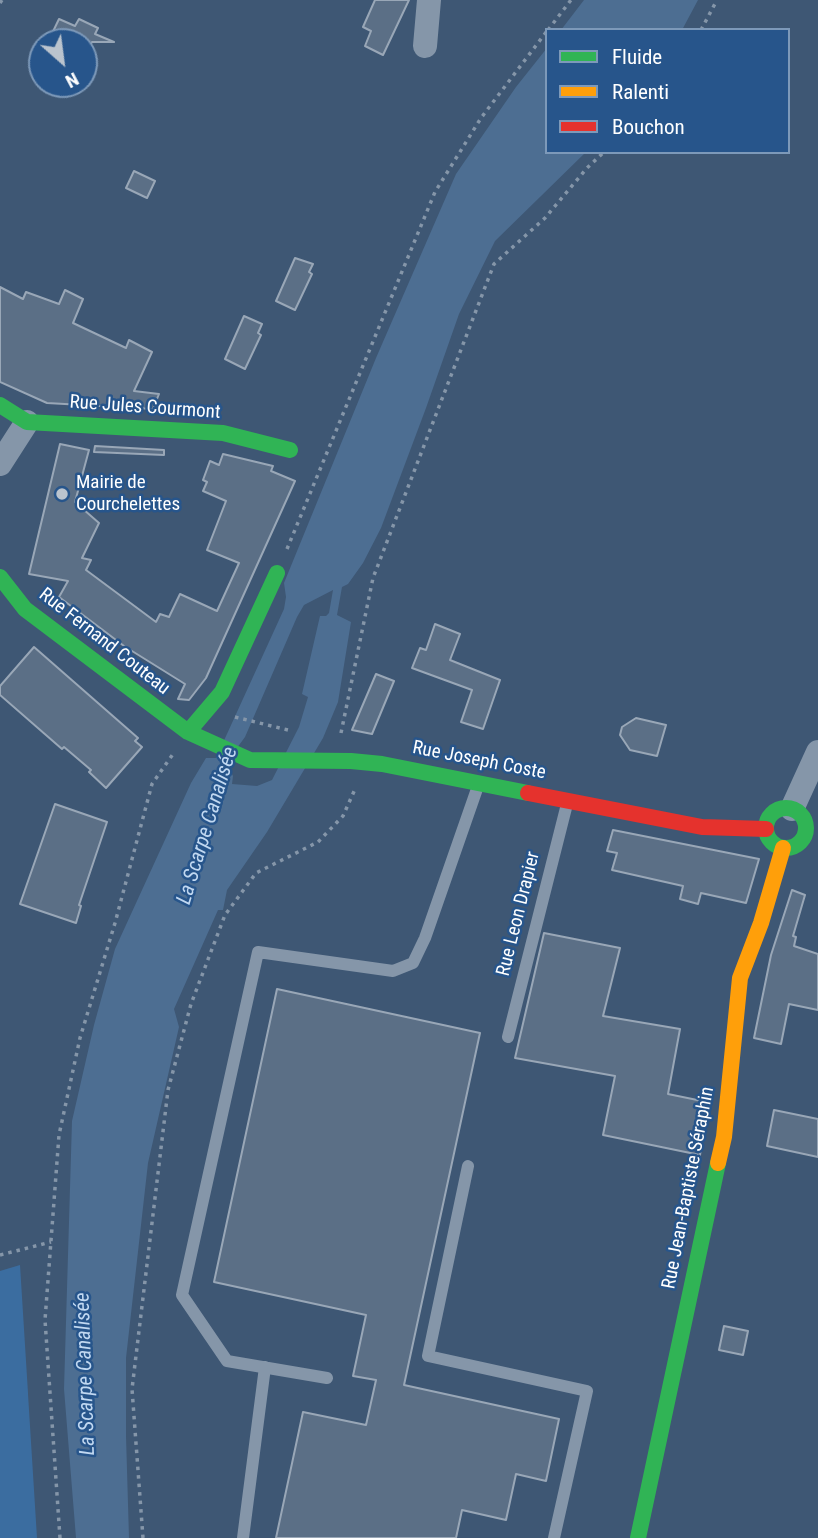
<!DOCTYPE html>
<meta charset="utf-8">
<style>
body{margin:0}
#map{position:relative;width:818px;height:1538px;overflow:hidden;background:#3e5774;font-family:"Roboto Condensed",sans-serif}
canvas{display:block}
.legend{position:absolute;left:545px;top:28px;width:245px;height:126px;box-sizing:border-box;background:#27558b;border:2px solid #7d99b9;margin:0;padding:9px 12px;list-style:none;font-size:21px;color:#fff}
.legend li{display:flex;align-items:center;gap:14px;height:35px}
.legend b{width:35px;border:2px solid #7d99b9}
.north{position:absolute;left:28px;top:28px;width:70px;height:70px;box-sizing:border-box;background:#27558b;border:2px solid #7d99b9;border-radius:50%;rotate:152deg;font-size:19px;font-weight:700;line-height:28px;text-align:center;color:#fff}
.north::after{content:'';display:block;margin:auto;width:24px;height:32px;background:#bbc4ce;clip-path:polygon(50% 0,100% 100%,50% 72%,0 100%)}
</style>
<div id="map">
<canvas width="818" height="1538"></canvas>
<ul class="legend">
<li><b style="height:9px;background:#30b455"></b>Fluide</li>
<li><b style="height:9px;background:#ff9f0a"></b>Ralenti</li>
<li><b style="height:9px;background:#e5322d"></b>Bouchon</li>
</ul>
<div class="north">N</div>
</div>
<script>
const context = document.querySelector('canvas').getContext('2d');
context.lineJoin = 'round';
function fillPath(path, color) {
  context.fillStyle = color;
  context.fill(path, 'evenodd');
}
function stroke(path, color, width, dash) {
  context.strokeStyle = color;
  context.lineWidth = width;
  context.lineCap = dash ? 'butt' : 'round';
  context.setLineDash(dash || []);
  context.stroke(path);
}
function label(font, color, halo, rows, align = 'center') {
  context.font = font + ' "Roboto Condensed",sans-serif';
  context.lineWidth = 5;
  context.setLineDash([]);
  context.textBaseline = 'middle';
  context.strokeStyle = halo;
  context.fillStyle = color;
  for (const [text, x, y, turn = 0] of rows) {
    context.save();
    context.translate(x, y);
    context.rotate((+turn || 0) * Math.PI / 180);
    context.textAlign = isNaN(turn) ? turn : align;
    if (halo) context.strokeText(text, 0, 0);
    context.fillText(text, 0, 0);
    context.restore();
  }
}
fillPath(new Path2D(`
 M20,1265L37,1538H0V1271Z`), '#3b6da0');
fillPath(new Path2D(`
 M584,0H698L682,30H561Z
 M547,48V152H586L495,241L459,314L426,408L381,528L363,563L348,584L342,587L337,615L351,622L338,702L323,738L267,832L227,890L223,910H218L174,1009L179,1027L148,1163L126,1358V1436L129,1538H76L64,1389L72,1121L94,1025L115,949L191,783L206,758H216L284,609L286,597L284,583L376,358L456,174L516,87ZM333,590L329,613L326,616H320L302,694L308,697L299,727L272,780L257,786L232,784L233,776L226,763L245,737L297,617L304,605Z`), '#4d6e92');
const building = new Path2D(`
 M375,0H409L383,55L365,46L371,31L363,27Z
 M59,19L75,26L79,19L98,28L95,34L114,42H92L90,45L84,42H48Z
 M134,171L155,181L147,198L126,188Z
 M295,258L313,264L309,272L312,274L295,310L276,301Z
 M0,287L23,299L26,292L59,304L65,290L83,299L73,323L126,348L129,340L152,352L134,391L159,394L153,409L47,403L0,382Z
 M244,316L262,324L258,333L261,335L245,369L225,359Z
 M60,444L89,450L75,502L99,523L82,558L91,560L86,570L156,622L160,614L169,617L180,594L217,611L239,563L207,550L226,501L203,491L207,482L203,480L210,461L219,465L223,454L273,466L271,471L295,481L206,678L189,700L178,699L185,684L124,646L59,597L68,581L29,574Z
 M95,446L164,450V455L94,452Z
 M435,624L460,634L450,660L500,680L483,729L461,722L472,690L412,668L420,648L426,650Z
 M34,647L138,738L135,741L142,747L106,788L89,772L91,770L64,747L62,749L0,695V686Z
 M376,674L394,681L372,734L352,730Z
 M636,718L666,725L657,756L630,750L620,735L622,727Z
 M55,804L107,822L79,905L81,906L76,923L20,904Z
 M613,830L759,859L746,903L701,893L698,904L680,899L683,886L612,870L617,853L607,851Z
 M792,890L805,895L793,936L796,937L794,946L818,954V1010L789,1004L781,1044L754,1038L771,955Z
 M544,933L620,948L603,1016L680,1029L668,1094L707,1102L700,1155L603,1135L615,1076L515,1058Z
 M277,989L480,1033L404,1385L559,1419L546,1481L516,1474L506,1520L462,1510L456,1538H276L303,1412L366,1425L376,1380L353,1376L366,1315L214,1282Z
 M774,1110L818,1119V1157L767,1146Z
 M724,1326L748,1331L743,1355L719,1350Z`);
fillPath(building, '#5b6f86');
stroke(building, '#99a7b7', 2);
stroke(new Path2D(`
 M0,3L2,0
 M548,30L571,0
 M701,30L717,0
 M287,549L435,192L481,118L547,31
 M235,717L292,731
 M341,733L373,578L494,264L545,218L587,168L604,152
 M0,1255L51,1242
 M60,1538L45,1320L59,1135L80,1038L115,923L152,784L173,754
 M143,1538L132,1389L168,1090L191,1004L225,915L256,873L318,842L343,816L356,787`), '#8596a9', 3.5, [3.5, 5]);
stroke(new Path2D(`
 M508,1037L567,804
 M468,1166L428,1356L587,1391L554,1538
 M327,1378L227,1361L182,1295L258,952L393,971L413,963L425,938L478,786
 M243,1538L265,1367`), '#8596a9', 12);
stroke(new Path2D(`
 M425,46L429,0
 M0,464L27,422
 M792,809L818,752`), '#8596a9', 24);
stroke(new Path2D(`
 M0,405L27,422L223,433L290,450
 M0,577L25,609L188,732L250,760L351,761L382,764L528,793
 M188,732L222,692L277,573
 M766 828a20 20 0 1 1 40 0a20 20 0 1 1-40 0Z
 M638,1538L718,1163`), '#30b455', 16);
stroke(new Path2D(`
 M718,1163L724,1137L740,978L761,923L783,848`), '#ff9f0a', 16);
stroke(new Path2D(`
 M528,793L702,827L766,829`), '#e5322d', 16);
for (const [x, y, r, color] of [
 [62,494,7,"#bbc4ce"]
]) {
  const dot = new Path2D();
  dot.arc(x, y, r, 0, 2 * Math.PI);
  context.fillStyle = color;
  context.fill(dot);
  stroke(dot, '#27558b', 2.5);
}
label('19px', '#fff', '#27558b', [
 ["Rue Jules Courmont",145,408,4],
 ["Rue Fernand Couteau",104,642,38],
 ["Rue Joseph Coste",479,761,11],
 ["Rue Leon Drapier",519,914,-76],
 ["Rue Jean-Baptiste Séraphin",689,1188,-79]
]);
label('19px', '#fff', '#27558b', [
 ["Mairie de",76,483],
 ["Courchelettes",76,505]
], 'left');
label('italic 21px', '#c1d8f1', '#27558b', [
 ["La Scarpe Canalisée",208,826,-73],
 ["La Scarpe Canalisée",86,1374,-92]
]);
</script>
